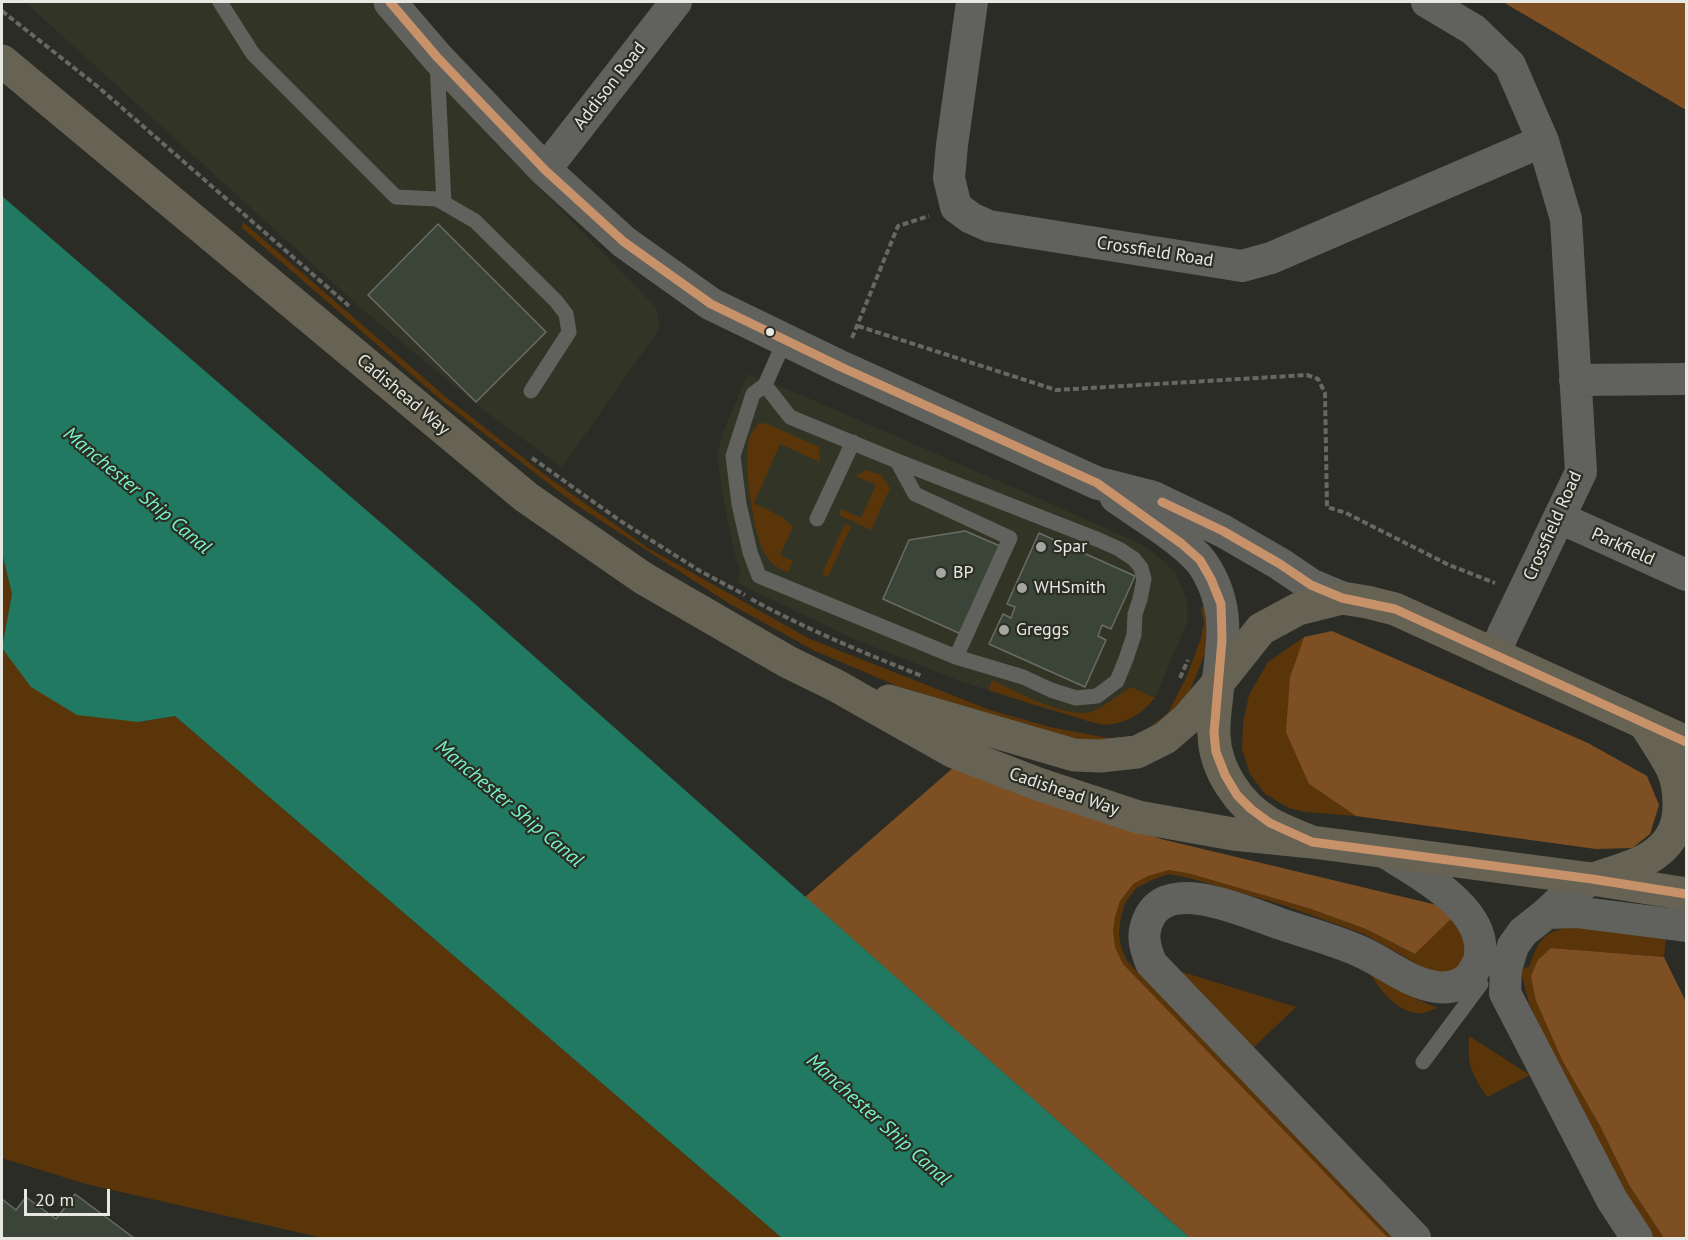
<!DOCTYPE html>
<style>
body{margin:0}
#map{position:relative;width:1688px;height:1240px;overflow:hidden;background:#2b2c26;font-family:"PT Sans",sans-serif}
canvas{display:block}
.frame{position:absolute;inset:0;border:3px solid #e7e8e2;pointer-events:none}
.scale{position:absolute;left:24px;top:1189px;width:86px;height:27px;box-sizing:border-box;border:3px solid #e7e8e2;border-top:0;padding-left:8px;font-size:18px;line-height:21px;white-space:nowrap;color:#e7e8e2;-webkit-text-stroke:4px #2c2e24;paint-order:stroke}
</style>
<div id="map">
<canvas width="1688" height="1240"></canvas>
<div class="frame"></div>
<div class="scale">20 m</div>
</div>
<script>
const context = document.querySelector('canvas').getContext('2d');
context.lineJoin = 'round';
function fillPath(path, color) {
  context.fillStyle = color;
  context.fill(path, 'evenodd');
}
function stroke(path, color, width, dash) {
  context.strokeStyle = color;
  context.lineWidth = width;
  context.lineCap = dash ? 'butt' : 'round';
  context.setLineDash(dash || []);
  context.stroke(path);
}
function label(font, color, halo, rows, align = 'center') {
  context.font = font + ' "PT Sans",sans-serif';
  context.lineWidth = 4.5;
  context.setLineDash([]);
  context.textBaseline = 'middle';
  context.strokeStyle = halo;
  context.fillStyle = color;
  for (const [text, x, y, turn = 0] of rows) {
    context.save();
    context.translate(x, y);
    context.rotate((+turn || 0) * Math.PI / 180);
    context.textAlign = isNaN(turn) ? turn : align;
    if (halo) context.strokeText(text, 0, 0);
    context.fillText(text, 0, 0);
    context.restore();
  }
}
fillPath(new Path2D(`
 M25,2H370L494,142L656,307L660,328L562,467L486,412L362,309Z
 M748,374L801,395L1063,509L1138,543L1153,552L1175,572L1183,590L1187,602L1188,620L1155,698L1142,712L1132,717L1113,724L1099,723L1046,709L957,680L849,637L736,582L741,571L736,559L725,508L717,456L722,434Z`), '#323526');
fillPath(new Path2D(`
 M243,222L447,398L545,475L648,548L810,639L990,710L1050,727L1118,740L1142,733L1168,713L1187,676L1201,638L1204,622L1201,608L1212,602V637L1180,714L1117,751L900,687L815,651L730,604L575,504L440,399L242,228Z
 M765,423L819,447L820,462L780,444L754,503L782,517L793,527L780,555L793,561L788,572C778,568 771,564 766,555C753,537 742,456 750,436C752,431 756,427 758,424Z
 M866,470L881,475L890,488L871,530L839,515L841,509L861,518L876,485L856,476Z
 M845,524L851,526L828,577L822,574Z
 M2,553L12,594L2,648L138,722L175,716L782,1238H321L319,1237L86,1184L2,1158Z
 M1304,637L1290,677L1309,784L1356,816L1305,812L1289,808L1265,794L1250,774L1242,749L1243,723L1249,695L1268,662Z
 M992,680C1017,692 1064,718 1091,712C1101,709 1121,693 1131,687L1155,698C1143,711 1131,721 1113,724C1099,726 1085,720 1072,716C1044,708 1016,699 989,690Z
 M1169,870L1191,874L1308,908L1366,929L1415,954L1453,917L1463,933L1466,956L1457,969L1448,973H1437L1423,967L1364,934L1280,904L1189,878L1169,874L1152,880L1136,888L1125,903L1121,916L1119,933L1121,947L1127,961L1396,1238H1388L1123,964C1121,959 1117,953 1115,947C1109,927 1117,897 1134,883C1144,876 1157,873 1169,870Z
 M1573,927L1666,938L1664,957L1551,948L1536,1001L1562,1060L1600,1126L1629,1185L1664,1238H1654L1622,1191L1557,1063L1529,1003L1520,969L1529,967C1539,940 1542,931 1573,927Z
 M1179,971L1296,1007L1251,1050Z
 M1370,972C1392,986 1413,999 1438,1008C1433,1009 1428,1012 1424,1013C1402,1017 1378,990 1370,972Z
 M1469,1036L1530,1075L1487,1097C1471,1072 1467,1066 1469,1036Z`), '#5b350a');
fillPath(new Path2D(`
 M1503,2H1686V110Z
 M1332,631L1588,743L1647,776L1659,805L1650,834L1632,848L1596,849L1356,816L1309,784L1286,732L1290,677L1304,637Z
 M954,767L1161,839L1437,905L1453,917L1415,954L1366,929L1308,908L1191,874L1169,870L1148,876L1133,884L1120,901L1115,917L1113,931L1115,947L1123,964L1388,1238H1190L805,897Z
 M1551,948L1664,957L1686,1002V1238H1664L1629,1185L1600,1126L1562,1060L1536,1001L1531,976L1538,960Z`), '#7e4f22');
fillPath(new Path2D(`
 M2,196L474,603L1190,1238H782L175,716L138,722L77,715L31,687L2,648L12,594L2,553Z`), '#207960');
const building = new Path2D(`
 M438,224L546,332L476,402L368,295Z
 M965,531L1000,546L961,634L883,599L909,540Z
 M1039,533L1135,576L1111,629L1102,625L1098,636L1106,640L1085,687L989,644L1003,614L1011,618L1015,607L1007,604Z
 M75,1194L134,1238H2V1199L16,1210L26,1197L56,1219Z`);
fillPath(building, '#3a4437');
stroke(building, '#6a6c67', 1.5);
stroke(new Path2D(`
 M2,11L97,86L349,306
 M858,326L1056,390L1307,375L1318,379L1325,393L1327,507L1346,513L1449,565L1495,583
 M852,338L898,226L929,216
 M532,458L619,520L700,571L745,595
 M751,599C806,629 864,653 922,676
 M1180,678L1188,660`), '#676864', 4, [6, 3]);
stroke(new Path2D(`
 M220,2L253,54L396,197L437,199L475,221L556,301L566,314L569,332L531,391
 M437,63L444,203
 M765,385L790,417L897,461L1099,540L1119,549L1134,559L1141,568L1144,579L1140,599L1135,614L1134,635L1126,659L1117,681L1097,696L1076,698L1051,690L1023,677L956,657L759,576L750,552L739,504L733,456L753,394Z
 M765,385L785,340
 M897,461L915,494L1010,538L956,657
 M817,519L853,442
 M1423,1062L1481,984`), '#61625d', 15);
stroke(new Path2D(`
 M972,2L952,145L949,178L956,207L971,218L989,226L1242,266L1271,258L1543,141
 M1427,2L1474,30L1510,65L1543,141L1566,219L1581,472L1503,634L1494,655
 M545,170L676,2
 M1575,380L1686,379
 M1560,518L1686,575
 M1386,853C1420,874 1491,911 1479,960C1478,964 1475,968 1473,972C1466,984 1451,989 1437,987C1408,983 1385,962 1359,951C1334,940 1307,933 1281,924C1250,914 1172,876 1150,916C1141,933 1144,945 1151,963L1415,1238
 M1592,879L1564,897L1547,913L1523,932L1513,946L1506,969L1505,993L1612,1200L1637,1238
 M1547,913L1576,912L1686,926`), '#61625d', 32);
stroke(new Path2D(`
 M390,2L437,57L545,170L624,242L711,304L841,367L1097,483L1152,497L1223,531L1280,564L1311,585L1342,598
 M1116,497C1143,516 1176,535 1198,558C1208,569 1217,589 1220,604C1226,627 1221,659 1218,683`), '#61625d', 33);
stroke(new Path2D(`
 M2,61L526,497L643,578L788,662L835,685L952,751L1038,784L1138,817L1233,834L1312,842
 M1218,683C1217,700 1213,718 1214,735C1215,770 1239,805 1269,823C1282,831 1298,836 1312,842L1592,879L1686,894
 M889,701L1074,755L1100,756L1137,752L1165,738L1187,719L1218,683L1261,629L1298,609L1342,598L1367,602L1395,609L1686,742
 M1596,878C1636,865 1680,855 1679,804C1679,793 1677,778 1672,768C1664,753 1654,738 1645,724`), '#666254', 33);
stroke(new Path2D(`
 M390,2L437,57L545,170L624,242L711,304L841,367L1097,483L1182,544L1200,560L1211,579L1221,604L1222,640L1214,733L1216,752L1225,775L1237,795L1251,809L1270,823L1312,842L1592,879L1686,894
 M1162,502L1223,531L1280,564L1311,585L1342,598L1395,609L1686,742`), '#c7916a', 9);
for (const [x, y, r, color] of [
 [770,332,5,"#e7e8e2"],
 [1041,547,6,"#a5a6a0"],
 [941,573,6,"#a5a6a0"],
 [1022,588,6,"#a5a6a0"],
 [1004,630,6,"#a5a6a0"]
]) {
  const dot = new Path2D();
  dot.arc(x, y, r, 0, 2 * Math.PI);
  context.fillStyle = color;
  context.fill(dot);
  stroke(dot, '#2c2e24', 2);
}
label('18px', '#e7e8e2', '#2c2e24', [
 ["Addison Road",610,86,-52],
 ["Crossfield Road",1155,252,9],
 ["Cadishead Way",403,395,40],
 ["Crossfield Road",1553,526,-66],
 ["Parkfield",1623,547,24],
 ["Cadishead Way",1064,792,19]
]);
label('18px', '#e7e8e2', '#2c2e24', [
 ["Spar",1053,547],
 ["BP",953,573],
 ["WHSmith",1034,588],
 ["Greggs",1016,630]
], 'left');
label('italic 20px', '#76f4cc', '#2c2e24', [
 ["Manchester Ship Canal",137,491,40],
 ["Manchester Ship Canal",509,804,40],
 ["Manchester Ship Canal",878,1120,42]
]);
</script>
